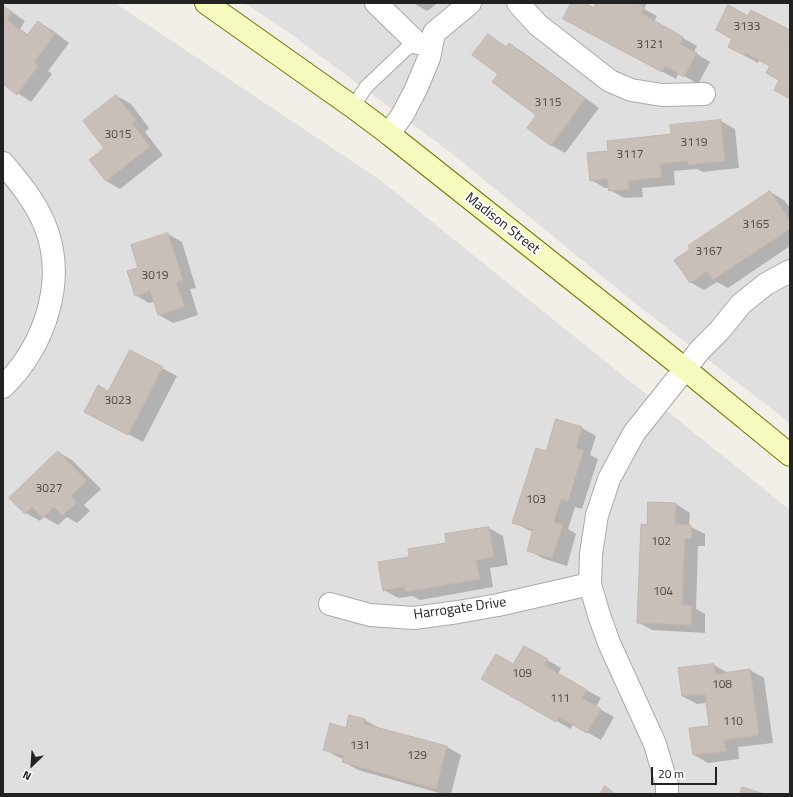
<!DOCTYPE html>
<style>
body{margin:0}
#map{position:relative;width:793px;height:797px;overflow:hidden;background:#f2efe9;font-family:"Titillium Web",sans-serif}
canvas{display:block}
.frame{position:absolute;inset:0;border:4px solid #222;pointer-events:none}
.north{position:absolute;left:12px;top:745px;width:40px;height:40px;-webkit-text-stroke:3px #fff;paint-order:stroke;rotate:205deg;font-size:11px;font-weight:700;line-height:16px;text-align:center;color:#222}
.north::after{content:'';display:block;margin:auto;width:14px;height:18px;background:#222;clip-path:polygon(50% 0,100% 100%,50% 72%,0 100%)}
.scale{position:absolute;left:651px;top:767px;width:66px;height:18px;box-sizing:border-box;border:2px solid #222;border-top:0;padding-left:5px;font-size:12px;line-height:14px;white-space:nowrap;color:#222;-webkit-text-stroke:3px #fff;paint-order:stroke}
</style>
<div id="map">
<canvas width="793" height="797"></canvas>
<div class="frame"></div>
<div class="north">N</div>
<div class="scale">20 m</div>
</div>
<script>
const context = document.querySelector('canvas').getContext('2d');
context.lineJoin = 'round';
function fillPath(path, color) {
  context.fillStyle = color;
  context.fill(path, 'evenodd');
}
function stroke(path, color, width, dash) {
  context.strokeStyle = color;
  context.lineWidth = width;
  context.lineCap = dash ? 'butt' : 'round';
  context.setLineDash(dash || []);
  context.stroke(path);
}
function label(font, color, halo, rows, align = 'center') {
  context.font = font + ' "Titillium Web",sans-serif';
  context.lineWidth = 4;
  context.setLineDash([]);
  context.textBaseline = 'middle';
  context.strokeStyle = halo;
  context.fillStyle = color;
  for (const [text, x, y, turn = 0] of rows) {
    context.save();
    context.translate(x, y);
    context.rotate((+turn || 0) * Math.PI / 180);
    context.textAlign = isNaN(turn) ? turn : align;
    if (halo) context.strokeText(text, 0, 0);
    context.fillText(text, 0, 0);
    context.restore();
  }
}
fillPath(new Path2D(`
 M3,3H115L380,180L790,510V794H3Z
 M244,3H790V423L636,304L450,152L288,32Z`), '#e0dfdf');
fillPath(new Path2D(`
 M413,3H438L427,11Z
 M573,3H583L594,9L597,3H647L644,9L657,16L654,22L697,46L694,52L710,62L698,84L679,73L676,79L578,26Z
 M3,6L25,21L20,29L29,35L38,22L52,30L69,43L48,71L52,74L31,102L3,83Z
 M749,17L790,31V98L771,66L759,60L758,63L729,47Z
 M488,35L507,47L509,44L523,52L599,108L565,153L551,145L538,115Z
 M117,96L131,104L149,128L145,132L163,155L120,189L106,181V148Z
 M721,121L735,129L739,168L703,172L697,169L674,171L675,185L642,188L643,197L624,198L610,190L609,188H605L591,180L610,152Z
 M770,192L784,200L790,208V246L728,288L717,282L704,290L690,282Z
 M168,234L182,242L196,288L190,289L198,315L173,323L159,315L155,302L149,303L135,295L140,269Z
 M130,351L177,376L143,442L100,419L109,392Z
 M582,428L596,436L590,455L598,459L582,509L575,507L568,529L576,534L567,566L542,558L528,550L534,532L528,530L514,522L546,453Z
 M58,452L72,460L101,489L84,505L90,511L77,523L67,517L58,525L44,517L40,521L26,513Z
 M676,504L690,513L689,526L705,534V546H698L696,609L705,614V633L652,630L638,622L648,526Z
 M489,528L503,536L508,565L490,568L493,587L420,600L413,596L398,598L384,590L410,558Z
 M524,647L561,668L558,674L601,698L596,707L614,717L601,740L573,724L571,729L483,679L514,665Z
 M714,665L728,673L750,670L764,678L773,743L738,747L739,759L708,763L694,755L710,726L707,703L697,704L682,696L679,669Z
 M365,720L379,728L378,729L447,747L461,755L451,794H443L358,770L344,762V759L338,757L324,749Z`), '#0003');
const building = new Path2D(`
 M571,3H585L594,8L596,3H636L644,7L641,13L683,37L680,44L697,53L684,77L665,66L662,72L563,19Z
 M728,5L748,16L751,10L790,30V39L788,42L790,43V99L774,90L779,80L766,73L770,66L745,53L744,55L728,47L732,39L716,30Z
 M3,6L12,12L7,20L27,35L38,21L55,34L34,62L38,66L17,95L3,84Z
 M488,34L506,47L509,43L585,99L551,146L527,128L536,115L492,82L498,74L472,55Z
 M116,95L136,120L132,123L150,147L106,181L89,160L104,148L83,121Z
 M721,120L725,161L688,165L687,161L660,164L662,177L628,181L629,189L609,191L607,179L590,181L587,153L608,151L607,141L671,134L670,125Z
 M770,191L790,220V229L713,280L707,271L690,283L674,260L690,249L688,246Z
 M168,233L183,280L176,282L185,307L158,315L150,291L135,296L127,271L138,268L131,245Z
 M130,350L163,367L128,435L84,412L98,385L108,391Z
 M556,419L582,427L576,448L584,450L568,501L561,499L554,522L563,525L552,558L527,551L533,529L512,523L536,448L546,451Z
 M58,451L87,481L71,496L77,502L62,516L54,507L43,518L32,507L25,514L9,498Z
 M648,502L676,503L675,524L691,525V539H685L682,605H692L691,625L637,623L641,524L647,525Z
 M489,527L494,557L476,560L480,579L405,592L404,587L383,591L378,562L409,557L408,549L446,543L445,534Z
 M524,646L548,659L544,665L587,690L582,698L601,709L587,733L559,717L556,722L481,679L496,654L513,664Z
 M714,664L716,674L750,669L759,735L724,740L726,751L693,755L689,728L709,726L705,694L682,696L678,668Z
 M349,715L365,719L364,724L447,746L436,789L342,762L344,756L323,750L330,723L346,728Z
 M605,786L615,794H600Z
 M742,787L764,794H740Z`);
fillPath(building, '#c7bfb8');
stroke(building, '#c4b6ab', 1);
const lane = new Path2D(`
 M353,107L366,87L406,49L422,40`);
const street = new Path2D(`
 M376,3L417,43
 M518,3L538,25L610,81L631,90L662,95L704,94
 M389,134L403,114L416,89L429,58L434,33L470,3
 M3,163C19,182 34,200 44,223C68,279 45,346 3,387
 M330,604L370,615L414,618L458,612L498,605L590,584
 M667,794V785L655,744L609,643L599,615L590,584L591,554L597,515L609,479L634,433L700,350L720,330L741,304L766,284L790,271`);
const secondary = new Path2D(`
 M206,3L353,107L389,134L685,369L790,455`);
stroke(lane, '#a9a9a9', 15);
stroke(street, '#a9a9a9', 24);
stroke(secondary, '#707d05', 24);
stroke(lane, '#fff', 13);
stroke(street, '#fff', 22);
stroke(secondary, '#f7fabf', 22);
label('12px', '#4b4948', null, [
 ["3133",747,27],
 ["3121",650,45],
 ["3115",548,103],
 ["3015",118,135],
 ["3119",694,143],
 ["3117",630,155],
 ["3165",756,225],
 ["3167",709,252],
 ["3019",155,276],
 ["3023",118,401],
 ["3027",49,489],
 ["103",536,500],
 ["102",661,542],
 ["104",663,592],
 ["109",522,674],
 ["108",722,685],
 ["111",560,699],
 ["110",733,722],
 ["131",360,746],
 ["129",417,756]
]);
label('14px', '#222', '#fff', [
 ["Madison Street",502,224,38],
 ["Harrogate Drive",460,609,-8]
]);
</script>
